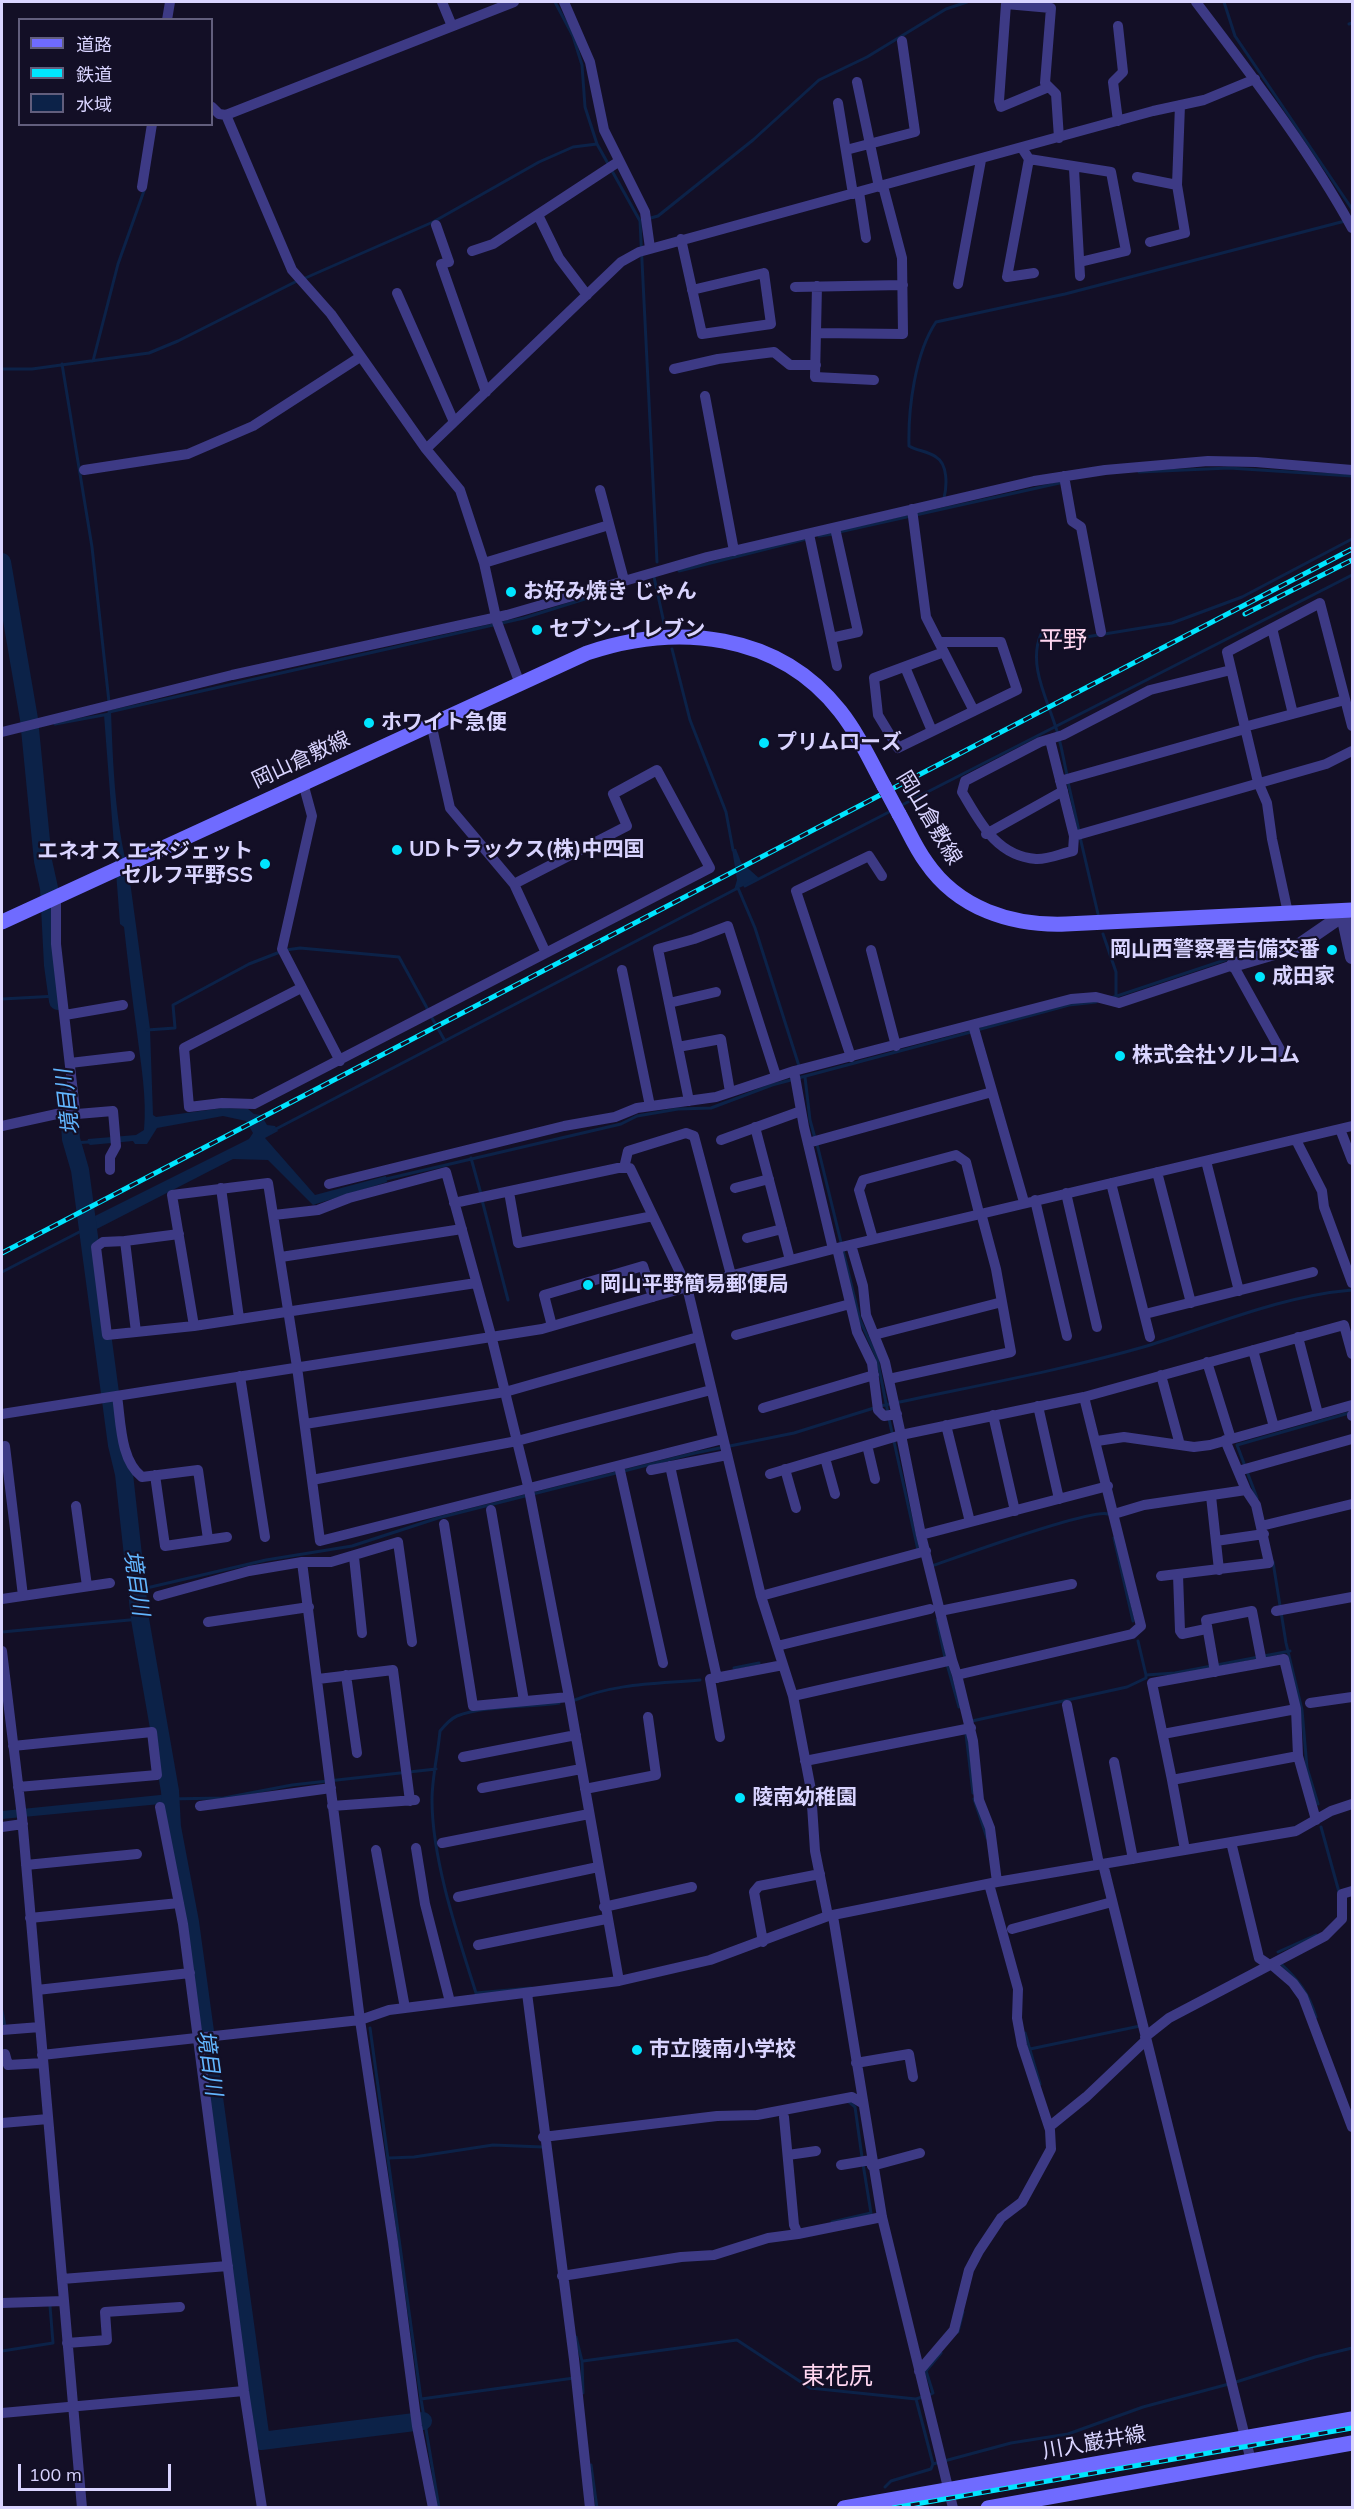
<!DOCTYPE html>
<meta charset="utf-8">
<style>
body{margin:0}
#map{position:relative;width:1354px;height:2509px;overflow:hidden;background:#130f26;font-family:Mulish,"Noto Sans JP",sans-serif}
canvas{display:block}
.frame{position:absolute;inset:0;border:3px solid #d9d4ff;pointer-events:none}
.legend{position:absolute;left:18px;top:18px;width:195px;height:108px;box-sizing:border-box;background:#130f26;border:2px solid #625e7d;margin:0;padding:8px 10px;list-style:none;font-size:18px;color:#d9d4ff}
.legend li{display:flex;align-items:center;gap:12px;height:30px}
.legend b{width:30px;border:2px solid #625e7d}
.scale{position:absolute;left:18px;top:2464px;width:153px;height:27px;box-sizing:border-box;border:3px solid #d9d4ff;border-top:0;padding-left:8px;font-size:18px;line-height:21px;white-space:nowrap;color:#d9d4ff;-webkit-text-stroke:4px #130f26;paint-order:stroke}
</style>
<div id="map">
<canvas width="1354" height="2509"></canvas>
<div class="frame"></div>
<ul class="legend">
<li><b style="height:8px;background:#6f6bff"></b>道路</li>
<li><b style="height:8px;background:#00e5ff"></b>鉄道</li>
<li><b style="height:16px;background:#0c2248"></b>水域</li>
</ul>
<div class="scale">100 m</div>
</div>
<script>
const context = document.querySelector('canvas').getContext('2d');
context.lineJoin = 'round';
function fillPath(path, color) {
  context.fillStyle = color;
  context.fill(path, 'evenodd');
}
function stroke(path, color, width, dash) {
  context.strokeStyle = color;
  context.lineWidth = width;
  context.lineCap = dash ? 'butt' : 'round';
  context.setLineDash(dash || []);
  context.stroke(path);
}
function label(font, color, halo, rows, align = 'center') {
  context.font = font + ' Mulish,"Noto Sans JP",sans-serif';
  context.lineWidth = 4.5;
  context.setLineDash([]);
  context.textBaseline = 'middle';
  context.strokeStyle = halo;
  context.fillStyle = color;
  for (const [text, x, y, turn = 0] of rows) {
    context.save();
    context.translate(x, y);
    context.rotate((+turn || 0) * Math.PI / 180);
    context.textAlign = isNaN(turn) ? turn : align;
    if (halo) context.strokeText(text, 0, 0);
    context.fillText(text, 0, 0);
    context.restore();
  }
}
fillPath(new Path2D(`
 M111,711C113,765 115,822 129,874L150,1029L153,1115L156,1117L223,1108L248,1109L254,1114L261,1115L267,1125L275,1126L278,1131L265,1138L315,1195L386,1176L387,1182L313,1205L268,1160L233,1159L87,1234L85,1221L249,1139L253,1133L246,1121L223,1116L157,1128L147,1144H135L133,1141L90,1145L87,1142L88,1139L136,1135L144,1130C147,1098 141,1065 137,1033C132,998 128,962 124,927L120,924L104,715Z
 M732,849H736L741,862L760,879L734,890L737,880Z
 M170,1794L171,1803L2,1819V1811Z`), '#0c2248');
stroke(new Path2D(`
 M555,2L573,36L582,65L585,107L597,144L640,221L657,562
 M1224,2L1235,36L1352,209
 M1349,24L1352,23
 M647,219L658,216L753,140L819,80L867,57L946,9L967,2
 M303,279L433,222L539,162L573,147L597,144
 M93,361L118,264L145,188
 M62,364L92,547L109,702
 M2,369H32L149,353L178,341L297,281
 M1139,472L1229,468L1352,476
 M944,498C947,486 948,464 936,457C928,451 917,451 909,446C908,409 915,353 936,322L1065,294L1345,221
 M839,532L1064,482
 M819,536L833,534
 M679,571L806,539
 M654,577L664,623
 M672,649L690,720L726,812L733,850
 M109,712L524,618L620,588
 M55,724L109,714
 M1067,775C1063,758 1061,741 1055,725C1046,697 1028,663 1041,634L1086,637L1172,623L1242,597L1352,539
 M1068,782L1079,831
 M900,806L1352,575
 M1080,837L1098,914
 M745,886L891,811
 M738,888L755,928L799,1066
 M1103,934L1116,972V996
 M286,950L300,948L399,957L427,1008
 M1111,998L1231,958
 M2,999L57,996
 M432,1018L445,1041
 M147,1030L175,1028L173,1005L249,964L280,952
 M977,1030L1069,1005L1096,1002
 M805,1077L810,1120L815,1138
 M274,1130L736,889
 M72,1143L89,1142
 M817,1144L860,1320L877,1358L888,1413
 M471,1158L481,1194
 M386,1179L621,1124L637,1116L678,1109L711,1108L772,1085L971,1032
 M482,1200L508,1300
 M2,1272L87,1228
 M881,1406C969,1387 1060,1371 1147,1346C1215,1325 1281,1296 1352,1290
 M889,1419L918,1550
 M1257,1498L1237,1445L1349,1413
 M1114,1538L1133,1621
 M1273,1562L1286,1643L1302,1710L1307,1768L1318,1804
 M932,1566C958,1557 1091,1508 1108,1514
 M138,1590L266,1560L352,1546L438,1518L695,1453L794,1433L874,1408
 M937,1620L945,1658
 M2,1632L140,1619
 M1138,1641L1146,1675
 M947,1664L959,1707
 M734,1668L759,1663
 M575,1700C616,1683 657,1684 700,1680
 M972,1721L1127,1687L1146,1678V1675L1175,1673L1290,1651
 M966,1734L973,1793
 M167,1799L224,1798L292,1785L436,1769
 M974,1799L987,1838
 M1321,1827L1339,1892
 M1278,1952L1316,1935
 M1280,1963C1298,1979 1309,1994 1316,2017
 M531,1988L476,1993C458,1936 432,1860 432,1800C432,1777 438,1754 440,1731C445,1725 450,1719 457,1716C482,1706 531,1707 559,1703
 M2,2011L5,2026
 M370,2028L421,2399
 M1025,2033L1040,2084
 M1030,2049L1140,2026
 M848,2101L855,2107L862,2157
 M389,2158L414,2157L493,2145L543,2147
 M832,2222L871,2213L863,2164
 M958,2332L963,2312
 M576,2337L582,2361L583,2393
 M2,2351L53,2343L50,2306
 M583,2361L737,2340L810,2388L916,2399
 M1236,2382L1315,2357L1352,2348
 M929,2395L933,2393L926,2371L941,2353
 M933,2464L1011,2443L1068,2434L1143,2407L1229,2384
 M591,2465L597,2508
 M885,2487L891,2481L931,2469L933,2464L916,2399L922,2397
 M439,2508L421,2399L574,2378`), '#0c2248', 3);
stroke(new Path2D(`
 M2,562L29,719L43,861L49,888L53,965L58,1001
 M68,1094L71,1139L80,1170L117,1445L124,1474L140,1619L170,1791L172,1827L190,1922L261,2441L423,2421`), '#0c2248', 18);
stroke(new Path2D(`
 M442,2L452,26
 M564,2L590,62L604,130L645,212L650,248
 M1196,2C1251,75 1308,148 1352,228
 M167,20L170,2
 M857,82L879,187
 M1049,87L1001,107L999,101L1006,4L1051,8L1045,83L1056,94L1059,138
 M838,103L853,194
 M212,107L219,114L226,115L514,2
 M226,115L292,270L331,314L426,449L460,490L484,563L497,622L520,684
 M1118,121L1113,82L1123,72L1118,26
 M1022,148L1029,159L1111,172L1126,251L1080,262
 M846,150L915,132L902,41
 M1029,159L1007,277L1034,273
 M1074,169L1080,276
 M1137,177L1177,185
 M142,187L152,124
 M859,192L866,238
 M538,215L559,258L587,295
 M436,225L449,262L441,264L486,392
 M681,239L702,334L771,324L764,273L692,290
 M1150,242L1185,233L1177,185L1180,105
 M472,251L493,244L618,162
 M958,284L981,160
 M817,286L815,377L874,380
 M795,287L903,285
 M397,293L454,422
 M817,333L903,334L902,258L883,186
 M674,369L718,359L774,352L790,365H816
 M705,396L734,551
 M426,449L621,262L639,252L1153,111L1204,100L1255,79
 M84,470L188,454L253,426L360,357
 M1064,476L1072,521L1081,527L1101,632
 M600,490L624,580
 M912,509L926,617L974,711
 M809,534L837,666
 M484,563L609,525
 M1272,628L1293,714
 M831,638L858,632L835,528
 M939,642H1001L1017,690L898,748L878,715L874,678L944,652
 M905,667L932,731
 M431,723L450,808L514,884L546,953
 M1244,727L1345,700
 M2,732L232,675L507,615L707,557L1034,481L1105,470L1208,461L1256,462L1352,470
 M1050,740L1074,836L1073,851C1062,853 1047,860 1036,859C996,856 980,822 962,792L965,781L1040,742L1063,735L1150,690L1231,670
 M1060,781L1245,729
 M303,783L312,816L282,949L340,1061
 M986,834L1063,791
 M1074,836L1326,764L1352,751
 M1288,913L1272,839L1267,803L1258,782L1227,652L1320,603L1352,726
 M871,950L896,1046
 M622,970L650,1106
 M301,988L184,1048L189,1107L222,1103L254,1104L710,868L657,770L613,794L627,826L514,884
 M669,1003L716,992
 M65,1015L123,1005
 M973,1025L1024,1202
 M678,1047L721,1039L730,1092
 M851,1057L796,891L869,856L882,876
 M70,1063L130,1056
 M794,1071L804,1127L833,1249
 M689,1101L658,949L694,939L728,926L776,1076
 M75,1110L77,1114L113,1111L116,1146L110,1157V1170
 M2,1126L75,1110L56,944V896
 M755,1127L790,1260
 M1340,1129L1352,1160
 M721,1140L801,1111
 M1296,1140L1322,1191L1324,1207L1352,1283
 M808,1143L992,1092
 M1206,1161L1239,1291
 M624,1168L628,1151L686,1133L694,1136L731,1275
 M1157,1172L1191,1303
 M1111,1183L1150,1337
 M329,1184L564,1126L615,1117L637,1108L716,1097L794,1071L1071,999L1096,997L1119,1003L1233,965L1283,1055
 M221,1188L239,1318
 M735,1188L769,1179
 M509,1192L518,1243L653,1216
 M1066,1193L1097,1327
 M1035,1200L1067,1336
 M454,1203L618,1168H630L687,1287L761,1596L793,1696L811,1790L815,1851L828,1916
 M274,1215L318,1210L349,1198L446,1172L492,1339L529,1490L569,1697L619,1981
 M179,1234L125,1241L136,1332L194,1326L476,1283
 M747,1238L782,1229
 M873,1239L859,1190L863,1180L956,1155L966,1162L979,1213
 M125,1241L103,1242L96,1247L107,1335L136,1332
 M837,1248L857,1332L872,1363L878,1410L884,1416L897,1414
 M281,1257L462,1229
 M1145,1314L1313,1272
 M194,1326L172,1195L268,1183L297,1367L320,1541L723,1439
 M552,1326L544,1295L643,1266L653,1297
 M736,1335L850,1304
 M874,1335L1002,1302
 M1298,1337L1318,1414
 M1253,1350L1274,1427
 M1207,1362L1231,1439
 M1161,1375L1180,1445
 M240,1376L265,1537
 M889,1379L1011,1352L996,1269L981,1213
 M117,1396C121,1422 120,1460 142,1477L198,1470L208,1539
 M1038,1406L1059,1499
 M763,1408L874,1375
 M2,1414L542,1329L687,1287L837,1248L1352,1126
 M993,1415L1015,1511
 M1352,1415V1416
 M305,1424L505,1392L698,1337
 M946,1425L970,1522
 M1097,1441L1124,1437L1194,1447L1210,1445L1352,1405
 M867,1445L875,1479
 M5,1446L23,1596
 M825,1458L835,1494
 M619,1466L663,1663
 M670,1466L717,1678
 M785,1469L796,1508
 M651,1470L727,1455
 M1238,1471L1352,1439
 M770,1474L901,1435L885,1362L866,1315L863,1286L851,1245
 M155,1475L165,1546L227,1537
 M312,1480L517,1441L711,1390
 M1108,1486L921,1535L901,1435L1084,1397L1344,1325L1352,1354
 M1211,1496L1219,1570
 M76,1506L87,1586
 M491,1510L524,1701
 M1114,1514L1144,1505L1246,1490
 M444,1524L473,1706L569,1697
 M1261,1526L1352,1504
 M921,1535L952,1660
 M1216,1541L1264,1534
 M354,1557L362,1633
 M302,1562L360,2020L393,2242L417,2426L433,2508
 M1178,1575L1180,1631L1182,1634L1206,1629
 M1161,1576L1269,1563L1256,1505L1246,1490L1225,1440
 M158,1596L249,1571L302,1562H331L398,1542L412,1642
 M761,1596L926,1551
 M2,1599L110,1583
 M940,1611L1072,1584
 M1276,1611L1352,1597
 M208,1622L309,1607
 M777,1646L930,1609
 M2,1651L22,1817L82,2508
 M1284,1659L1296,1709L1298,1756L1172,1780L1152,1683Z
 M1215,1672L1206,1620L1252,1611L1262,1663
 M346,1675L357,1753
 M957,1675L973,1741L979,1800L990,1828L997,1882
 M318,1679L393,1670L410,1801
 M793,1696L952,1660L957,1675L1132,1634L1141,1626L1084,1397
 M1310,1703L1352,1697
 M1067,1705L1099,1864
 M1163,1734L1296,1709
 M720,1737L710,1679L783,1665
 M13,1746L152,1732L157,1775L18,1787
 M1298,1756L1316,1820
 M463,1757L576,1735
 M805,1761L971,1728
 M1114,1762L1133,1859
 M1172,1780L1185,1850
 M482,1788L581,1769
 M585,1789L656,1775L648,1717
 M200,1806L331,1788
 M332,1806L415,1800
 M160,1807L183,1924L244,2391L262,2508
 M2,1827L23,1824
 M1231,1842L1259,1958L1268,1964
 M442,1843L589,1814
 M416,1848L425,1904L450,2002
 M376,1850L405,2008
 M1103,1864L1251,2461
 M26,1865L137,1854
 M458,1897L598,1867
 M604,1907L692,1887
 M833,1916L882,2217L953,2508
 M30,1918L179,1903
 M1012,1929L1112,1902
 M763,1942L754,1892L759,1886L820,1874
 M478,1945L606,1919
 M1272,1965L1293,1983L1303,1997L1352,2127
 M37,1990L190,1973
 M527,1993L574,2359L590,2508
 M2,2030L40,2027
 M1145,2037L1169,2018L1325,1936L1342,1919V1894L1352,1891
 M2,2055L5,2054L8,2065L43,2063
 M42,2055L360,2020L389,2010L619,1981L710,1960L828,1916L997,1882L1296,1831L1331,1811L1352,1804
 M856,2063L909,2054L913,2077
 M784,2117L794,2225L798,2234
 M2,2123L48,2119
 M1049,2127L1086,2097L1146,2040
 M543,2137L717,2116L757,2115L852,2097L862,2103
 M788,2155L816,2151
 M841,2165L871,2160
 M872,2166L920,2153
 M562,2276L681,2257L714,2255L768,2238L798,2234L882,2217
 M62,2279L228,2266
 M2,2303L64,2301
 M67,2343L107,2340L105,2312L180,2307
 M919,2371L954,2330L969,2270L979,2251L1001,2218L1022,2202L1051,2149L1050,2130L1022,2045L1017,2018L1018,1989L989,1884
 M2,2413L244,2391`), '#3d3a85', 10);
stroke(new Path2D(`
 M1233,965L1298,946L1343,915L1352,957`), '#3d3a85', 14);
stroke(new Path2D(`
 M899,814C908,830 915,847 926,862C958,909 1012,926 1066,924L1352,910
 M2,922L587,653C676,623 778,632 840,711C858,734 870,760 884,786
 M844,2508L1352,2419
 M988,2508L1352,2443`), '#6f6bff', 15);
const rail = new Path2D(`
 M1245,614L1352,560
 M2,1253L1352,549
 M893,2508L1352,2428`);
stroke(rail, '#00e5ff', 5);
stroke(rail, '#130f26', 3, [9]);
stroke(new Path2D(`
 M884,786L899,814`), '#6f6bff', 15);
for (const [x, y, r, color] of [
 [511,592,6,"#00e5ff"],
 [537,630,6,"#00e5ff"],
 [369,723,6,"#00e5ff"],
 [764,743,6,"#00e5ff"],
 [397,850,6,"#00e5ff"],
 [265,864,6,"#00e5ff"],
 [1332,950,6,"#00e5ff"],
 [1260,977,6,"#00e5ff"],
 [1120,1056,6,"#00e5ff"],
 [588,1285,6,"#00e5ff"],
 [740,1798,6,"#00e5ff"],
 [637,2050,6,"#00e5ff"]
]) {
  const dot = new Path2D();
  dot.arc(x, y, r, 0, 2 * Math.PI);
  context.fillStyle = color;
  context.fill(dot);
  stroke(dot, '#130f26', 2);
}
label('bold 21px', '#d9d4ff', '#130f26', [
 ["お好み焼き じゃん",523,592],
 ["セブン-イレブン",549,630],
 ["ホワイト急便",381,723],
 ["プリムローズ",776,743],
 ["UDトラックス(株)中四国",409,850],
 ["エネオス エネジェット",253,852,"right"],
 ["セルフ平野SS",253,876,"right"],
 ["岡山西警察署吉備交番",1320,950,"right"],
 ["成田家",1272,977],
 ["株式会社ソルコム",1132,1056],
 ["岡山平野簡易郵便局",600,1285],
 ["陵南幼稚園",752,1798],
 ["市立陵南小学校",649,2050]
], 'left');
label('21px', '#d9d4ff', '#130f26', [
 ["岡山倉敷線",301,760,-25],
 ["岡山倉敷線",929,818,59],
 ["川入巌井線",1094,2443,-10]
]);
label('italic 22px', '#62b6ff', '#130f26', [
 ["境目川",68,1102,-97],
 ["境目川",136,1583,82],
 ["境目川",209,2063,82]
]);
label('24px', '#ffd6f0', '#130f26', [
 ["平野",1063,641],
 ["東花尻",837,2377]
]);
</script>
